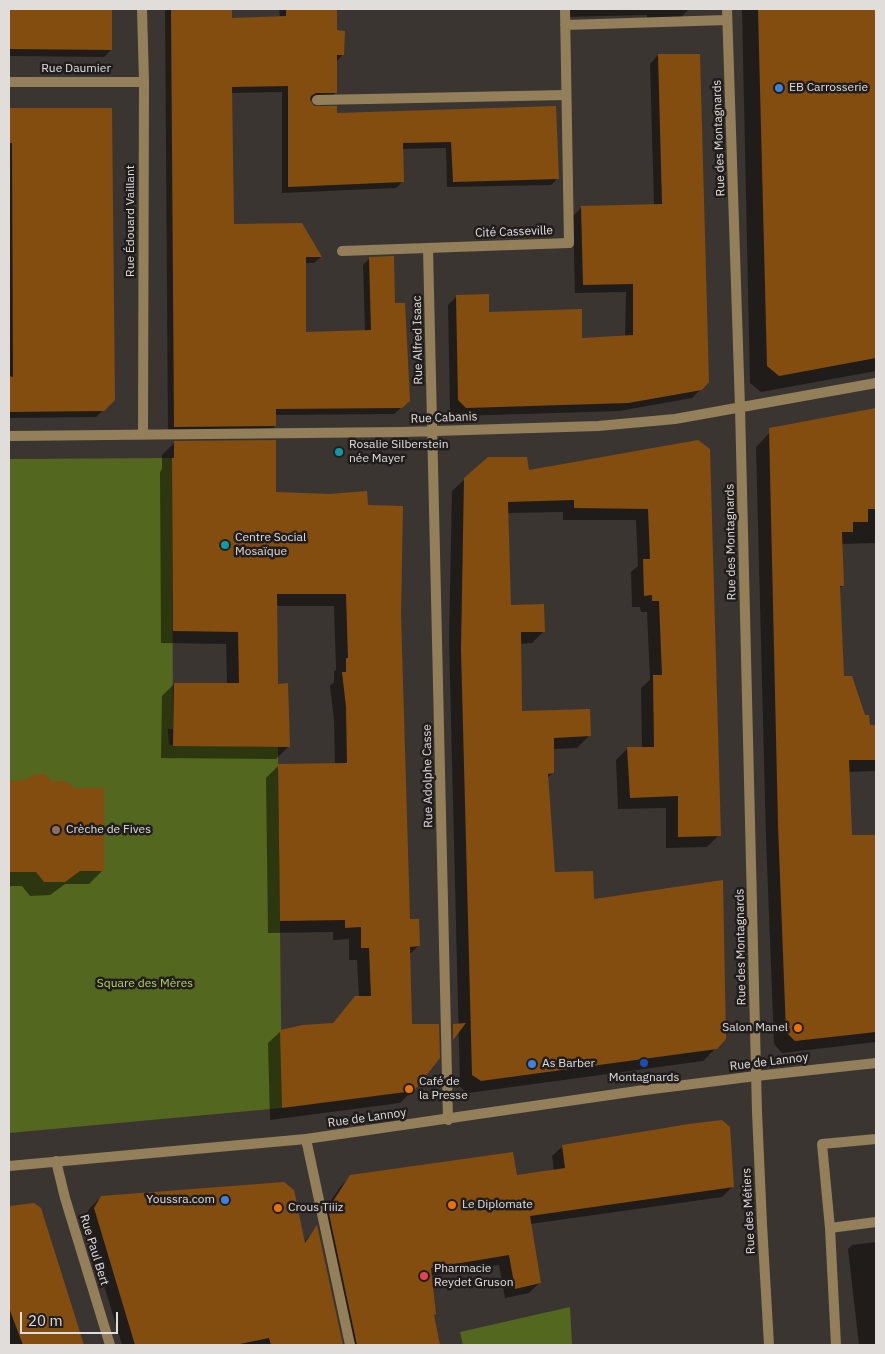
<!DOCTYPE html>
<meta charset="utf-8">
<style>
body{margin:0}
#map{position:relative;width:885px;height:1354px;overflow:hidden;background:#3b3532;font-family:"IBM Plex Sans",sans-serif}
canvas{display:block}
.frame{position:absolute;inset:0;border:10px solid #e0dddb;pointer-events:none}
.scale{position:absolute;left:20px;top:1312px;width:98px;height:22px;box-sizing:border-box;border:2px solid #e0dddb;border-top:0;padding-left:6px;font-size:15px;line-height:18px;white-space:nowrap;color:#e0dddb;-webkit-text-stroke:4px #201d1c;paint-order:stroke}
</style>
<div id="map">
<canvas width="885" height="1354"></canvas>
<div class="frame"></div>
<div class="scale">20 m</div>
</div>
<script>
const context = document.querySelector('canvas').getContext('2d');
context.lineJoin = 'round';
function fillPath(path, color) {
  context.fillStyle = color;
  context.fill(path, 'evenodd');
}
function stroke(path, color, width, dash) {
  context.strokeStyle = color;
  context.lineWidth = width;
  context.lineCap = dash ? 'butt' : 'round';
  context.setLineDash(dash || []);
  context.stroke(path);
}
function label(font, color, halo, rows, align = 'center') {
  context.font = font + ' "IBM Plex Sans",sans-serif';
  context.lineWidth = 5;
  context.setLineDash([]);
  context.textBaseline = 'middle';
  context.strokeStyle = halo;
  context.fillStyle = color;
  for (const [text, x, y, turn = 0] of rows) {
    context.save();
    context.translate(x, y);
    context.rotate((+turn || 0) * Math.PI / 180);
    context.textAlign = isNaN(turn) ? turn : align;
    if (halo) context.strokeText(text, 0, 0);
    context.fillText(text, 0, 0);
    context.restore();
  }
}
fillPath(new Path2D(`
 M172,458L173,729H168L169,745L278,747L282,1108L9,1133V459Z
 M570,1307L572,1345H463L460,1332Z`), '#54671e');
fillPath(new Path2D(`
 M9,9H111V50L104,57L9,56Z
 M165,9H231V19L280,18L279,9H336V32L343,54L337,61L336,92L330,99L308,100L312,107L336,114L555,107L557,179L551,185L447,187L446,148L402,149L403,181L396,188L282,193V92L231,93L232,226L321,257L314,263H305V333L365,331L363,265L370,258L402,407L394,414L275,415V426L268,432L168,433Z
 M567,9H689L674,24H647V15L567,17Z
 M742,9H876V371L761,392L750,383Z
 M658,55L701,389L692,398L619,411L457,416L450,409L448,305L457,296L487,313L581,340L625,337L626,292L575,293L573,216L581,208L654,205L650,64Z
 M9,109L111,110L114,400L96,417L9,418Z
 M876,409V543L841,544L843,585L839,589L843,677L869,727H876V771L848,772L850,837L876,836V1042L782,1053L774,1044L766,838L756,447L775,427Z
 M175,442L275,493L366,506L400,615L408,920L418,946L409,955L413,1090L400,1103L270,1120L268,1043L281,1031L332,1024L355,997H359L357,960H349V939L333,940V932L268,933L266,778L279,765H335L334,720L330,686L334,682V671L336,670L334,606H276V685L288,747L276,759L161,758L162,696L174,684H227L226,644L161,643L160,472L162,469V455Z
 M698,442L719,835L707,847L666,848V808L618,809L616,760L628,748H642L641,688L650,680L647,612H641L640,607H632L631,572L638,566L636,520H563V512L507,513L509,606L544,631L532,643L520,644L521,712L589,736L577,748L552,749L553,773L547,778L554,873L593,901L716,1048L703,1061L468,1093L460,1087L449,638L452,491L465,479L528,472Z
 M9,782H50L103,870L89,884H65L50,895L30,896L22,886H9Z
 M563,1146L732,1187L722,1197L530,1224L540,1282L529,1293L505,1298L499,1265L430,1276L433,1316L439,1345H345L318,1220L340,1187L351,1176H516L554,1171L552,1156Z
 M101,1197L304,1242L317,1227L342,1345H122L84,1219L90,1208Z
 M33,1204L40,1209L82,1345H9V1206Z
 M876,1242V1345H859L848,1249L852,1245Z`), '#0007');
fillPath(new Path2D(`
 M62,9H112V50L9,49V10Z
 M171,9H232V18L286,16V9H337V30L345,31L344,55H337V93H316L311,96L310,100L314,106H337V113L556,106L559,179L453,182L451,142L403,143L404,182L288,187V86L232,87L234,224L302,223L322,257H306V332L371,330L369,257L394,256L395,303H405L410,401L402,408L276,409V426L174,427Z
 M758,9H876V358L779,376L767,366Z
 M658,54H700L709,382L702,390L628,403L466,408L458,400L456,295L489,294V312L582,309V338L633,335V284L583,285L581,206L662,204Z
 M9,108H112L115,400L104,411L9,412V376L13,377L12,143H9Z
 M876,408V509H868V522H853V532H842L844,586H840L844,676H852L865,715H869L870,725H876V760H849L852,835H876V1032L795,1041L786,1032L778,825L769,428Z
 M276,440V492L329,494L367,491L368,505L403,506L401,615L410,919H419L420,946L410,947L412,1024H439L440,1058L414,1091L282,1108L280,1030L303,1025L333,1023L355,996H371L369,948H361V927L345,928V920L280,921L278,764L347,763L346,707L342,672H346V658H348L346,594H277L278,684L288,683L290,747L173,746L174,683H239L238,632L173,631L172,458H174V441Z
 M698,440L710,449L721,836L678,837V796L630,798L627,747H654L653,675H662L659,601H652V595L644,596L643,559H650L648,509L574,508V500L508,502L511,605L544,604L545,632H521L522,711L590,709L591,736L554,738V773L548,774L555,872L593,871L594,899L723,880L726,1039L717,1049L481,1081L472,1075L461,649L464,478L488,457H527L529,470Z
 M45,774L51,781H66L74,788H104V871H80L65,882H44L36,872H9V781L25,780L33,775Z
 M466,1023L453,1040V1024Z
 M722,1120L730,1127L734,1187L530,1216L541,1283L515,1289L509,1255L431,1268L436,1314L434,1315L440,1345H357L328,1209L350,1175L513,1152L517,1175L565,1168L562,1145L689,1124Z
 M284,1182L294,1190L305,1243L317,1225L343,1345H271L269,1338L235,1345H135L94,1208L101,1196Z
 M34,1203L41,1208L84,1345H23L9,1308V1206Z`), '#834d10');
stroke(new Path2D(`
 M317,100L566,95
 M342,251L569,243
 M830,1228L876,1222
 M836,1345L830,1228L822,1144L876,1139`), '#93805b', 10);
stroke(new Path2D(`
 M142,9L144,82L143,434
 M565,9L569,243
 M727,9L740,407L757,1112L762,1224L769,1345
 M565,25L727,20
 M9,82H144
 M428,248L448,1120
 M9,436L403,432L598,426L675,419L876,383
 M306,1139L350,1345
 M56,1161L65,1198L110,1345`), '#93805b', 10);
stroke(new Path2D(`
 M9,1166L306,1139L637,1091L756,1076L876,1063`), '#93805b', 10);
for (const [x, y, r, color] of [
 [779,88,5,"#3f7fe0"],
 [339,452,5,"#0f9aa8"],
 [225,545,5,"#0f9aa8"],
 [56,830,5,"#8d6e63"],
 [798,1028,5,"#e8710a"],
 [644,1063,5,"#1a4fb4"],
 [532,1064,5,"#3f7fe0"],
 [409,1089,5,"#e8710a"],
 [225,1200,5,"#3f7fe0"],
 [452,1205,5,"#e8710a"],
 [278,1208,5,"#e8710a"],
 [424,1276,5,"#e0444e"]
]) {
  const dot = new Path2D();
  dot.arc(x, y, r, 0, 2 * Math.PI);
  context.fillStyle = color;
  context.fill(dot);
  stroke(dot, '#201d1c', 2);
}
label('12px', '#e0dddb', '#201d1c', [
 ["Rue Daumier",76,69],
 ["Rue des Montagnards",719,138,-92],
 ["Rue Édouard Vaillant",131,221,-90],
 ["Cité Casseville",514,232,-2],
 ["Rue Alfred Isaac",418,340,-91],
 ["Rue Cabanis",444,418,-2],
 ["Rue des Montagnards",731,542,-91],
 ["Rue Adolphe Casse",428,776,-91],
 ["Rue des Montagnards",741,947,-91],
 ["Rue de Lannoy",769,1062,-7],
 ["Rue de Lannoy",367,1118,-8],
 ["Rue des Métiers",749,1211,-93],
 ["Rue Paul Bert",94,1250,73]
]);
label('12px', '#e0dddb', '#201d1c', [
 ["EB Carrosserie",789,88],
 ["Rosalie Silberstein",349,445],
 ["née Mayer",349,459],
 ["Centre Social",235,538],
 ["Mosaïque",235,552],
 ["Crèche de Fives",66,830],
 ["Salon Manel",788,1028,"right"],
 ["As Barber",542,1064],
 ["Montagnards",644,1078,"center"],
 ["Café de",419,1082],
 ["la Presse",419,1096],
 ["Youssra.com",215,1200,"right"],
 ["Le Diplomate",462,1205],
 ["Crous Tiiiz",288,1208],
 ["Pharmacie",434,1269],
 ["Reydet Gruson",434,1283]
], 'left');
label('12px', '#b4d75a', '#201d1c', [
 ["Square des Mères",145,984]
]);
</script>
